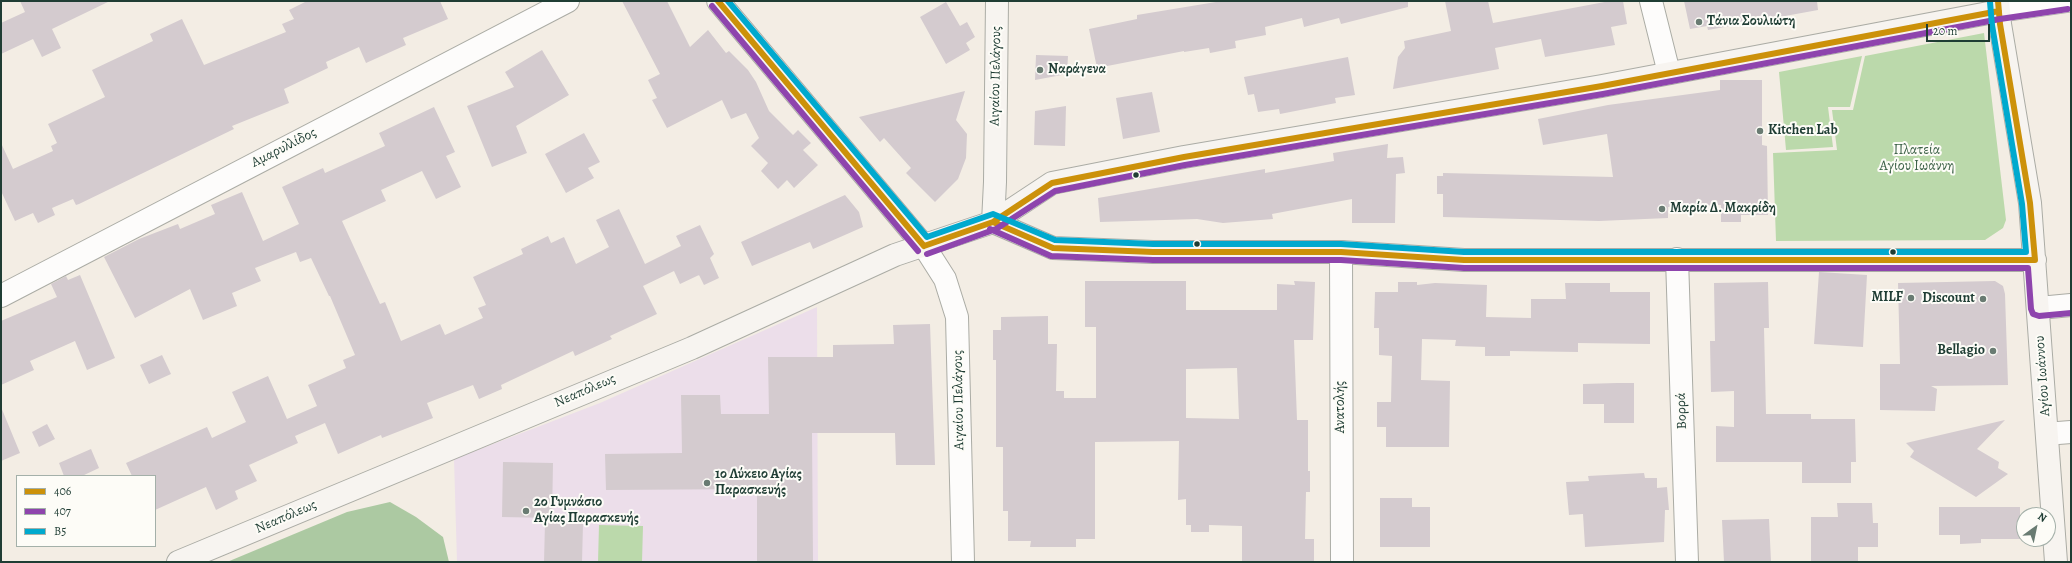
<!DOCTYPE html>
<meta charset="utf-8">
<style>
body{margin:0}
#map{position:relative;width:2072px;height:563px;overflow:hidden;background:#f3ede4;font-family:Alegreya,serif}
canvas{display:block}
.frame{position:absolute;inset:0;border:2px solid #1f3d34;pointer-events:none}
.legend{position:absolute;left:16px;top:475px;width:140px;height:72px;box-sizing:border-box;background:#fdfcf7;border:1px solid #a4b0a9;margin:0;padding:5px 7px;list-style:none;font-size:12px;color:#1f3d34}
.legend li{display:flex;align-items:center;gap:8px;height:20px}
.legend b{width:20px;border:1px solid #a4b0a9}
.north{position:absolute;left:2016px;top:507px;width:40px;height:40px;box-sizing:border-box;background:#fdfcf7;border:1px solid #a4b0a9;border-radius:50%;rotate:33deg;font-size:11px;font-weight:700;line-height:16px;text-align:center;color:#1f3d34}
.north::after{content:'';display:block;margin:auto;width:14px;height:18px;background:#697b72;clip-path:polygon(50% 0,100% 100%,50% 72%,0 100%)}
.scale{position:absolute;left:1926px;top:24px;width:64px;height:18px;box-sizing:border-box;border:2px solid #1f3d34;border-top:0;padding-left:5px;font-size:12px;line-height:14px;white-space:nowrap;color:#1f3d34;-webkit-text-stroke:3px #fdfcf7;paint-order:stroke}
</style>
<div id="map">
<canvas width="2072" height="563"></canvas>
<div class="frame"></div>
<ul class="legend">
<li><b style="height:5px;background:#cc910a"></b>406</li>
<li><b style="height:5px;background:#8e44ad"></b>407</li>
<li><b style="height:5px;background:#00a9ce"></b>Β5</li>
</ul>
<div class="north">N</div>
<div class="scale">20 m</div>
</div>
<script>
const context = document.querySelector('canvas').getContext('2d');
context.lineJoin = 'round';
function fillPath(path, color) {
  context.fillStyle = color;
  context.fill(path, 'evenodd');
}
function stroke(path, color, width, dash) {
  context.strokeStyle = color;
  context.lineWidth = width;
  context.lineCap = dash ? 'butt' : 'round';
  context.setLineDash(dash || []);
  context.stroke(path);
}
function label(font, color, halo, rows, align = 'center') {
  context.font = font + ' Alegreya,serif';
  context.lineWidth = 4;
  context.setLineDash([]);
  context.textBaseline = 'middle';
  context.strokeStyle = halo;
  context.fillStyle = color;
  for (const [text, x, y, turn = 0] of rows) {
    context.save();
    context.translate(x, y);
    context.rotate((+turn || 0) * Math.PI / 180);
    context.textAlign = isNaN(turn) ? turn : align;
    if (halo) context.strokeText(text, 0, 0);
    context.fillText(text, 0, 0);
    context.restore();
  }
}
fillPath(new Path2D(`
 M817,307L818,562H457L454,459L600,403Z`), '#ecdeea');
fillPath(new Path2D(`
 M1984,33L2006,220L2003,228L1985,240L1776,241L1773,153L1837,150L1832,110H1853L1865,56Z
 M1862,56L1850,107H1828L1833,147L1786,150L1779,72Z
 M599,525L643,526L642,562H598Z`), '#bbd9ab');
fillPath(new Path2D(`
 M390,502L416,517L443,537L449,562H227L347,512Z`), '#acc9a2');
fillPath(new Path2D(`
 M20,1H110L52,29L61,48L42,57L33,39L1,54V23L25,12Z
 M307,1H440L448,19L403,38L406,45L366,63L359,47L326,62L328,68L284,89L289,103L232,126L234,129L79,204L76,205L73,199L52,208L55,215L38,223L33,213L15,221L1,191V143L13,169L53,151L51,146L57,143L48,124L105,97L92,70L153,41L150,34L182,19L204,65L286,32L282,24L294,19L289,10Z
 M622,1H667L690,47L708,30L726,53L729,51L748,70L756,82L769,111L793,135L798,130L811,143L803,150L818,165L794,188L787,180L778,189L761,171L768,163L751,146L759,138L746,113L731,119L722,100L667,128L652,100L657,98L648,80L660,74Z
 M1222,1H1408V7L1341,24L1339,18L1304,27L1302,18L1265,27L1266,35L1235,41L1236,48L1210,53L1209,48L1184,52V51L1097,68L1089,29L1137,19V15Z
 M1445,1H1488L1493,23L1610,1H1623L1627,24L1611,27L1615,45L1545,57L1541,39L1495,48L1499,69L1393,89L1398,57L1405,48L1404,41L1451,31Z
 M1684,1H1817L1818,10L1708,30L1707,26L1690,29Z
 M946,2L960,26L967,22L975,37L966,43L970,50L946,64L920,17Z
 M542,50L569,95L516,126L527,153L492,167L467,106L514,87L505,72Z
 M1036,55L1068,56L1067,74L1035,80Z
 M1348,57L1355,95L1335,98L1336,103L1280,114L1279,109L1258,112L1254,94L1248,95L1244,77Z
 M1720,80H1762V145L1767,146L1768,215H1741V222H1721V205L1668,207V218L1599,221L1443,217V194H1437V176H1443V173L1613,177L1607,134L1543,145L1538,119L1608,105L1720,90Z
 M965,91L956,120L967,134L966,158L958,179L935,202L906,173L911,168L884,138L880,142L859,117Z
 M1152,92L1160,132L1123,139L1116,98Z
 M1066,106L1065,146L1034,145L1035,111Z
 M434,107L455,152L446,156L461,187L436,199L422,171L381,190L386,201L342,221L380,304L385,302L401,341L440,324L445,335L483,318L478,308L486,305L473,277L523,254L521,249L548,236L551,243L564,237L576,264L609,247L596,220L619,209L645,264L681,246L676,236L700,225L714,254L710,258L719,278L704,285L697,271L699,275L680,284L674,271L643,286L657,314L610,336L612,339L575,356L573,351L501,385L502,389L479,399L473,385L427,403L433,418L382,438L381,435L338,454L325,423L295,436L298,443L249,465L257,481L235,491L238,499L216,510L206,487L155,510V476H132L126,463L207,427L212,438L246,422L232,392L268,376L287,419L317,406L308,385L346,368L343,360L355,355L330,296H329L311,258L300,262L296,252L255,268L261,281L232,293L237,306L203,320L190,289L135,318L104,257L139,239L178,224L180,229L215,214L211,205L242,192L263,241L299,224L282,187L323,168L325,173L385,146L379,133Z
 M584,133L600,162L588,168L594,178L566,193L545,154Z
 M1388,144L1387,158L1403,157L1405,173L1396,174L1395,223H1352V199L1272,214L1273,219L1223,223L1197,219L1100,222L1098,198L1265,169V173L1334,161L1333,153Z
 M845,195L859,212L863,227L813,249L810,242L752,266L741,242Z
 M1819,272L1867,275L1863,347L1814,344Z
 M80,275L115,358L87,370L75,341L30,361L34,370L1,385V321L57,297L51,284L66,276L68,280Z
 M1085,281H1186V310H1277V284L1295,285L1294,281L1315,282L1313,340H1294L1297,420H1308V471H1310V492H1306L1305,539H1314V562H1242V526L1209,525V532H1191V525H1186V499L1178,500L1179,441L1095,442V539H1076V547H1030L1031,541H1008V511H1003V447H996V360H993V330H1001V317L1048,316V344H1057L1056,391H1064V398H1096V327H1085ZM1237,368L1239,419L1186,418V369Z
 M1995,281L2003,286L2005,294L2008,385L1931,386L1937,389L1935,411L1880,410V364H1900L1898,283Z
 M1398,282H1417V285L1435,283L1487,285L1486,317L1531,318V299H1566L1565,283H1610V292H1650V344L1578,343V352L1510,351V356H1485V347L1455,346L1456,340L1422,339L1421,380L1450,381L1449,447H1386V427H1377V402H1391L1392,356L1379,355V328H1374L1375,292H1398Z
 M1768,282L1769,328H1764L1766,414H1811V419H1855L1856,462H1851V483H1802V462H1716V426L1734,427V391L1711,392L1710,341H1715L1714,283Z
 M930,324L935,465H896L895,433H812L813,562H757V489L606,490L605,454L682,453L681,395H720L721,414H769L768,357H833V345L894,344L893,325Z
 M162,355L171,374L149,384L140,365Z
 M1617,383H1634V423H1604V404H1583V384Z
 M1,407L20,453L1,461Z
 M2005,420L1977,449L1999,462L1998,468L2008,474L1976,497L1910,457L1914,451L1906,443Z
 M47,424L55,439L39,447L32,432Z
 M91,449L99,468L82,476H64L59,463Z
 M503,462L553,463L552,518L502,517Z
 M1644,473L1645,478H1657V488L1667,487L1669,510H1665L1664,542L1585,547L1583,514L1569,515L1566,482L1589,481L1588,476Z
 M1380,498H1412V507H1430V547H1380Z
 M1837,503H1872L1873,523H1878V547H1858V562H1811V517H1838Z
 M1939,507H2020V539H1981V543L1960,544V535H1939Z
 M1769,519L1771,562H1724L1722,520Z
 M545,523L583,524L582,562H544Z`), '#d4cbcf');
const street = new Path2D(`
 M1651,1L1669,73
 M1999,11L2067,1
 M924,246L945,279L957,317L963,562
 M1341,252L1342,562
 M1677,259L1687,562
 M1,296L568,1
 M2039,308L2071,305
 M2058,433L2071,432`);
const secondary = new Path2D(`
 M718,1L924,246
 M1998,1L2000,24L2030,203L2056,562
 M993,222L1053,248L1153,252H1341L1464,260H2035
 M993,222L995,182L997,1
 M178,562L692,348L895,255L993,222L1052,183L1184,157L1602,86L1999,11`);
stroke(street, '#abaca5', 24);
stroke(secondary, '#abaca5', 24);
stroke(street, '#fdfcfb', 22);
stroke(secondary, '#f7f4f0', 22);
stroke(new Path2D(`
 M718,1L924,246
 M993,222L1053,248L1153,252H1341L1464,260H2035L2030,203L2000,24L1998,1
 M924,246L993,222L1052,183L1184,157L1602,86L1999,11`), '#cc910a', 6);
stroke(new Path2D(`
 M712,6L918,251
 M990,229L1051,256L1153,260H1341L1464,268H2028L2031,309L2033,314L2039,316L2071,313
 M927,254L996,229L1055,191L1185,165L1603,94L2000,19L2068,9`), '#8e44ad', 6);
stroke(new Path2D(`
 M728,1L927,237L993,214L1055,240L1153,244H1341L1464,252H2026L2022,204L1992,25L1990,2`), '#00a9ce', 6);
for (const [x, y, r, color] of [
 [1699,22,4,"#697b72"],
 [1040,70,4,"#697b72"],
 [1760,131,4,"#697b72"],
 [1136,175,3.5,"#1f3d34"],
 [1662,209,4,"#697b72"],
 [1197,244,3.5,"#1f3d34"],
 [1893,252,3.5,"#1f3d34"],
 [1911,298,4,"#697b72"],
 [1983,299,4,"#697b72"],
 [1993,351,4,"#697b72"],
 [707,483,4,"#697b72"],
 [526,511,4,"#697b72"]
]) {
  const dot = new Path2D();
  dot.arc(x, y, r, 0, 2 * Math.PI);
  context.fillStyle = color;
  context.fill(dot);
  stroke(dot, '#fdfcf7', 1.5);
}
label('bold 14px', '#1f3d34', '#fdfcf7', [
 ["Τάνια Σουλιώτη",1707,22],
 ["Ναράγενα",1048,70],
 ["Kitchen Lab",1768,131],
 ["Μαρία Δ. Μακρίδη",1670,209],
 ["MILF",1903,298,"right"],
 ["Discount",1975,299,"right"],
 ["Bellagio",1985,351,"right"],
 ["1ο Λύκειο Αγίας",715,475],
 ["Παρασκευής",715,491],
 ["2ο Γυμνάσιο",534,503],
 ["Αγίας Παρασκευής",534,519]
], 'left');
label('14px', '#1f3d34', '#fdfcf7', [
 ["Αιγαίου Πελάγους",996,76,-89],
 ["Αμαρυλλίδος",284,148,-27],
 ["Αγίου Ιωάννου",2043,376,-94],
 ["Νεαπόλεως",585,391,-23],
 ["Αιγαίου Πελάγους",959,400,-91],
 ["Ανατολής",1341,407,-90],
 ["Βορρά",1682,411,-92],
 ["Νεαπόλεως",286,517,-23]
]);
label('14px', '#3b6046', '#fdfcf7', [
 ["Πλατεία",1917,151],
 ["Αγίου Ιωάννη",1917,167]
]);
</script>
